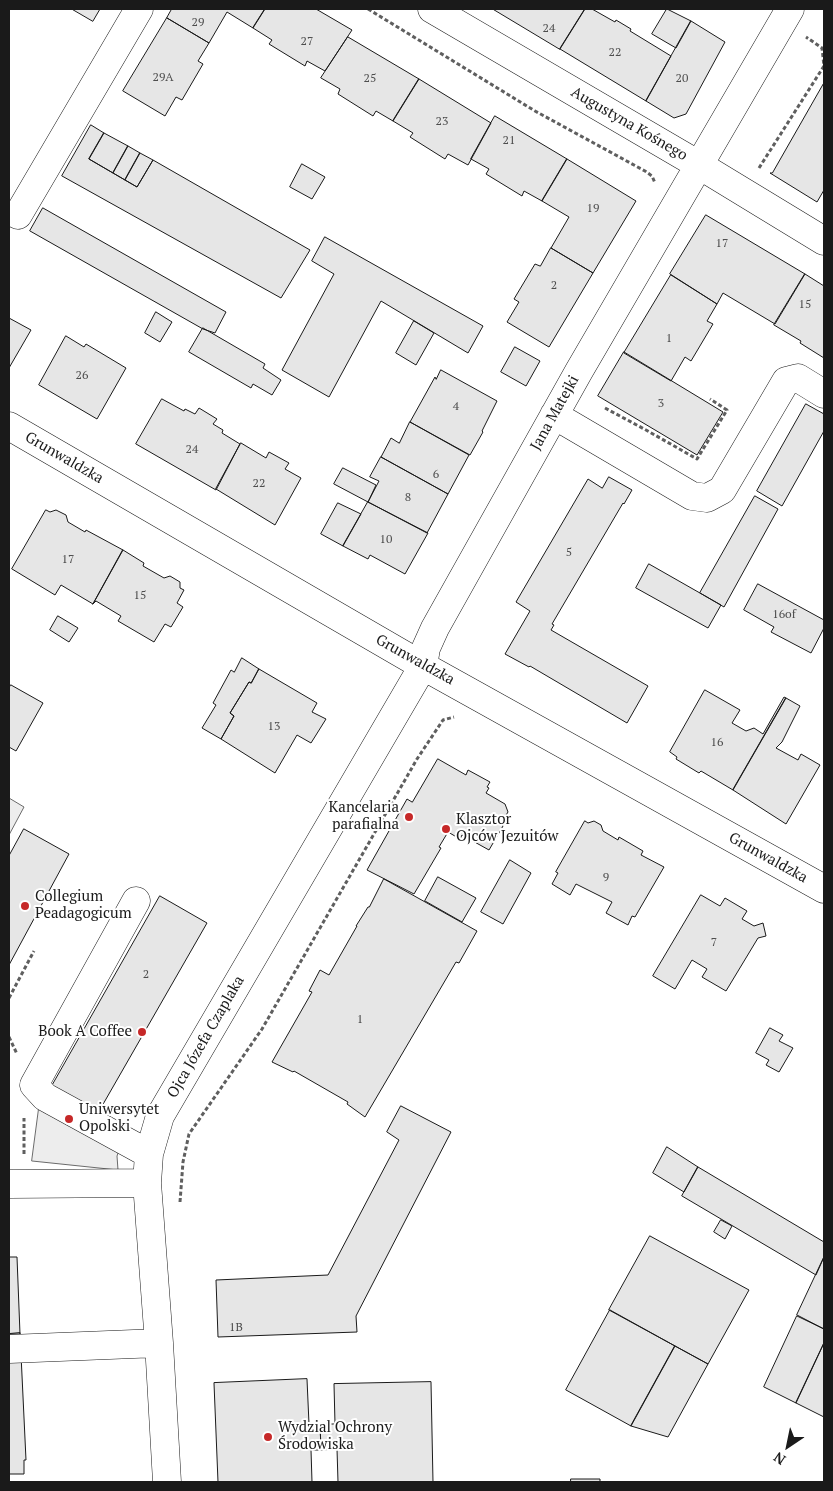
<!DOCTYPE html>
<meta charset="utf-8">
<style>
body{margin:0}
#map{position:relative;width:833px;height:1491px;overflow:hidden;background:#fff;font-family:"PT Serif",serif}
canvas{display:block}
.frame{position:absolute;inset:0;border:10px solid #1a1a1a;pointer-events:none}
.north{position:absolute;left:763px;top:1421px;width:50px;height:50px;-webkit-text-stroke:4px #fff;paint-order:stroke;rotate:214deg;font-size:14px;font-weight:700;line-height:20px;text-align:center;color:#1a1a1a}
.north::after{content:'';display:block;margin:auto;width:18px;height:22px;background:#1a1a1a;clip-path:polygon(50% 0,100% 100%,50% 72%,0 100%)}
</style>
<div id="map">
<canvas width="833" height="1491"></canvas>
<div class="frame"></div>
<div class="north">N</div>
</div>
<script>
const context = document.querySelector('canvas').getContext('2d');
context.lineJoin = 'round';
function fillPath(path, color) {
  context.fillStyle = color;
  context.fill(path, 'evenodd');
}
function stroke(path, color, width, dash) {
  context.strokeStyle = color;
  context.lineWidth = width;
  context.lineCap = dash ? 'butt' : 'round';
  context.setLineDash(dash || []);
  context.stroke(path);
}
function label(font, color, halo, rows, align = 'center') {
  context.font = font + ' "PT Serif",serif';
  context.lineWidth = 4;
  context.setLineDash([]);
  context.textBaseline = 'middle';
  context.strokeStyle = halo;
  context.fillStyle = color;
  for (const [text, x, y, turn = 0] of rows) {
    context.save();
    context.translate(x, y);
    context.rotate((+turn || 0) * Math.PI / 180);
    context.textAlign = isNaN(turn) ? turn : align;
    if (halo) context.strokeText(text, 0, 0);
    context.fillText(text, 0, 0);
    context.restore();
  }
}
const parking = new Path2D(`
 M9,798L24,807L9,835Z
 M39,1108L120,1148L117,1156L118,1170L32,1161Z`);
fillPath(parking, '#ededed');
stroke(parking, '#6a6a6a', 1);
const building = new Path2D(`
 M72,9H100L93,21Z
 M172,9H265L253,28L227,12L209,43L167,18Z
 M265,9H316L352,30L325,71L307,61L305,66L269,44L272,40L253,28Z
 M493,9H585L560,49Z
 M585,9H592L615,22L616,20L631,29L630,31L671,56L646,101L560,49Z
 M667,9L691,21L676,48L652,34Z
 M167,18L209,43L198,61L203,64L182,100L176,97L165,116L123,91Z
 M691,21L725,42L686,114L674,118L646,101Z
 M348,37L419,79L393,121L376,111L373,116L338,94L340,89L321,78Z
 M419,79L491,123L468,165L448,154L445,159L410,137L413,133L393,121Z
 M824,83V190L817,202L770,173H772Z
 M495,116L567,159L542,201L524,191L522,196L486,174L489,169L471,159Z
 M91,125L104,133L89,159L137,187L153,160L310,250L281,298L62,176Z
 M104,133L128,146L113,173L89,159Z
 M128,146L140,153L125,180L113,173Z
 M140,153L153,160L137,187L125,180Z
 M567,159L636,201L593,273L551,248L569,217L542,201Z
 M302,164L325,177L312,199L290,187Z
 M43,208L226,312L215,333L203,329L30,231Z
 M706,215L805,274L775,324L723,293L717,304L670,274Z
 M325,237L483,326L468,353L381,301L329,397L282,370L334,274L312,261Z
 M551,248L593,273L549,347L507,322L519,302L514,299L535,264L540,266Z
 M805,274L824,286V358L800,343L801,341L774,325Z
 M671,275L717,304L707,321L713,324L691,361L685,357L671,381L624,353Z
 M156,312L172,322L160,342L145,333Z
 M9,318L31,330L9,368Z
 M414,321L434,333L416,365L396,353Z
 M203,328L265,364L263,368L281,380L272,395L253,384L251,388L189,352Z
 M66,336L84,347L86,344L126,368L97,419L39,385Z
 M515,347L540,361L526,386L501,372Z
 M624,352L723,412L697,455L598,396Z
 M441,370L497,401L482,431L483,432L470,455L410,422L435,377L436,379Z
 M162,399L184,411L185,409L195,414L199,408L217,419L213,424L223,430L222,433L240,444L216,490L136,444Z
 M806,404L824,414V431L782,506L757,491Z
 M410,422L469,455L448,494L381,457L391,438L399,443Z
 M241,443L266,458L269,452L289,463L285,469L301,478L275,525L216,489Z
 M381,457L448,494L427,533L368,502L379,481L370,477Z
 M343,468L376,485L368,502L334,484Z
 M609,477L632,490L624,504L623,503L552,624L554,625L551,630L648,686L627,723L530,666L529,667L505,654L530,611L516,602L588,479L602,488Z
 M755,496L778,509L724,607L700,593Z
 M368,502L428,533L405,574L370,555L368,559L343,546Z
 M338,503L361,514L343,546L321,534Z
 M46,510L50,512L56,510L66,515L68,522L85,532L86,530L123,550L93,604L61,585L55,595L12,569Z
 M123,550L144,563L143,566L164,578L170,576L180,582V588L184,590L177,603L183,607L171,627L165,624L154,642L118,621L121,616L96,601L93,604Z
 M649,564L721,605L708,628L636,588Z
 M758,584L824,620V628L811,653L771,632L774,627L744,610Z
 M58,616L78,628L69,642L50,630Z
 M242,658L259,669L251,683L249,682L230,713L234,716L221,739L202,728L216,705L213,703L231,670L234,672Z
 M259,669L317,703L312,712L326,719L311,743L297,735L275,773L221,739L234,716L230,713L249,682L251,683Z
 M11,685L43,703L16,751L9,747V688Z
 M705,690L740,710L732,723L746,731L754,728L763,734L784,697L786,698L733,790L701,771L699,773L676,759L677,757L670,752Z
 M786,698L800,706L782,742L776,748L798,760L801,754L820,765L786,824L733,790Z
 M438,759L466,775L468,770L490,782L487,787L489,788L486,793L505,804L508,812L501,823L503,826L489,850L462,835L460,839L448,832L439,847L441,848L414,894L367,870L407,799L412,802Z
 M585,821L588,823L594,821L601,825L603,831L618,840L619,837L643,851L641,855L664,867L635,917L632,916L628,925L606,913L612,902L576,884L570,895L552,884L558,873L556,872Z
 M24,829L69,854L9,965V856Z
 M510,860L531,873L503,924L481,912Z
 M438,877L476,898L462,922L425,901Z
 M384,879L477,931L459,963L456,962L365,1117L347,1104L348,1102L294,1071L293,1072L272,1062L312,992L309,991L320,970L329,975L357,926H356L368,907H369Z
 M701,895L720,906L725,898L747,911L742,919L754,926L763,923L766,936L758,938L726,991L702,977L707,969L692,960L675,989L653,976Z
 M160,896L207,923L98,1113L52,1086Z
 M770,1028L783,1035L779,1041L793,1048L779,1072L766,1065L769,1060L756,1053Z
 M401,1106L451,1132L356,1316L357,1332L218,1337L216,1280L328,1275L399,1140L387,1132Z
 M667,1147L698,1167L684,1192L653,1173Z
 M698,1167L824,1242V1257L816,1275L682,1196Z
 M721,1220L732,1226L725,1239L714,1232Z
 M650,1236L749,1290L708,1364L609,1310Z
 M9,1257H17L20,1334H9Z
 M824,1257V1329L797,1315Z
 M610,1310L675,1346L631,1426L566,1390Z
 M797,1316L824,1329V1343L796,1403L764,1387Z
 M20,1333L26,1460H24V1474H9V1334Z
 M824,1343V1417L796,1403Z
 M675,1346L708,1364L668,1437L631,1426Z
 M307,1379L309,1424H320L321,1450H311L312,1482H218L214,1383Z
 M431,1382L433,1482H338L337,1449L321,1450L320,1424H335L334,1384Z
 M571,1479H600V1482H571Z`);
fillPath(building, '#e6e6e6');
stroke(building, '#1a1a1a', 1);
const minor = new Path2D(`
 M432,9L699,165L824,241
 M18,215L139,9
 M554,415L692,496L707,498L722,490L786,381L798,378L824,394
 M9,426L423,666L824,889
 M136,901L34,1085L45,1097L149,1154
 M9,1184L147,1183
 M9,1349L159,1343
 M167,1482L159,1343L147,1183L149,1154L160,1116L423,666L426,648L435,628L579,371L790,9`);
stroke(minor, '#1a1a1a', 29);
stroke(new Path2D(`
 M368,9L535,111L645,171L652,176L655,183
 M759,168L824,66L822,48L806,37
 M605,408L646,430L697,459L727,410L710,399
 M9,998L34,951
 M9,1037L17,1054
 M24,1154V1118
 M180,1202L183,1162L189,1134L262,1029L417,759L443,720L454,717`), '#5f5f5f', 3, [4, 2.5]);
stroke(minor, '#fff', 28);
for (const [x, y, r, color] of [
 [409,817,5,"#c62828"],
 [446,829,5,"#c62828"],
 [25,906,5,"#c62828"],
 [142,1032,5,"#c62828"],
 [69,1119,5,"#c62828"],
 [268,1437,5,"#c62828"]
]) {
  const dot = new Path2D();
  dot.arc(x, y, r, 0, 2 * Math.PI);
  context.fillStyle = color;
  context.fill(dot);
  stroke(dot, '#fff', 2);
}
label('12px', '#4d4d4d', null, [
 ["29",198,23],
 ["24",549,29],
 ["27",307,42],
 ["22",615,53],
 ["29A",163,78],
 ["25",370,79],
 ["20",682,79],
 ["23",442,122],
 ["21",509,141],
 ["19",593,209],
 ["17",722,244],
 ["2",554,286],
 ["15",805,305],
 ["1",669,339],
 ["26",82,376],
 ["3",661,404],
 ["4",456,407],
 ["24",192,450],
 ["6",436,475],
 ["22",259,484],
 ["8",408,498],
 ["10",386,540],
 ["5",569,553],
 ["17",68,560],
 ["15",140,596],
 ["16of",784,615],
 ["13",274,727],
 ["16",717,743],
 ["9",606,878],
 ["7",714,943],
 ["2",146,975],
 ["1",360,1020],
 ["1B",236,1328]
]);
label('15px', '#1a1a1a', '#fff', [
 ["Augustyna Kośnego",629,124,30],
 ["Jana Matejki",555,413,-61],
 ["Grunwaldzka",64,458,30],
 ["Grunwaldzka",415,660,29],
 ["Grunwaldzka",768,858,29],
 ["Ojca Józefa Czaplaka",206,1037,-60]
]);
label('15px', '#1a1a1a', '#fff', [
 ["Kancelaria",399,808,"right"],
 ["parafialna",399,825,"right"],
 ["Klasztor",456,820],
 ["Ojców Jezuitów",456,837],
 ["Collegium",35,897],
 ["Peadagogicum",35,914],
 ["Book A Coffee",132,1032,"right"],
 ["Uniwersytet",79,1110],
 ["Opolski",79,1127],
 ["Wydzial Ochrony",278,1428],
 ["Środowiska",278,1445]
], 'left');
</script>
